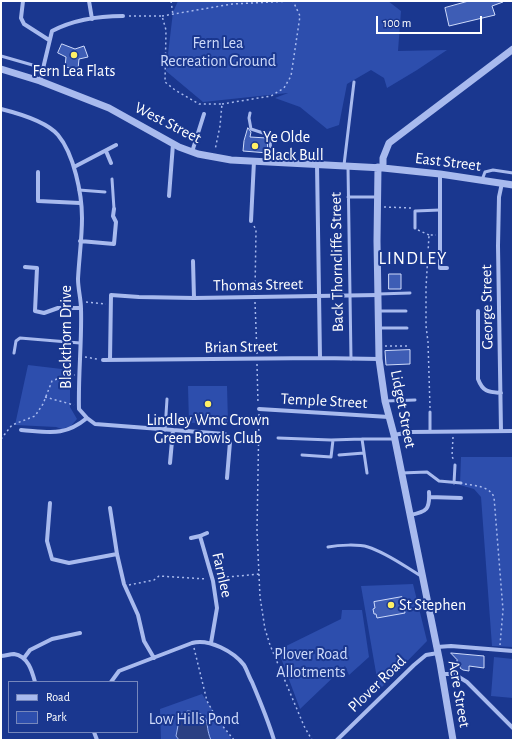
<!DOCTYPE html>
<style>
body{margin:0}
#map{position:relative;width:514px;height:741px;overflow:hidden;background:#1a378f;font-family:"Alegreya Sans",sans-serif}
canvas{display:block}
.frame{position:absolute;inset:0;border:2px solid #fff;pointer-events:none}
.legend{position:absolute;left:8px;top:681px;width:130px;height:52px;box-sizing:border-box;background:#1a378f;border:1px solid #7687bc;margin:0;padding:5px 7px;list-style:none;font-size:12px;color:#fff}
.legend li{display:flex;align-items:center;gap:8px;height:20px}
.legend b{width:20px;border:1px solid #7687bc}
.scale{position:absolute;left:376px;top:16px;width:106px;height:18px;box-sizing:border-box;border:2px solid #fff;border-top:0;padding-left:5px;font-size:12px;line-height:14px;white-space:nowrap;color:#fff;-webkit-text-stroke:3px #1a378f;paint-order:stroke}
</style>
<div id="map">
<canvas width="514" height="741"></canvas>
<div class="frame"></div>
<ul class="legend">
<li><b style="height:5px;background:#a8baee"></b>Road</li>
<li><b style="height:11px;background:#2d4ead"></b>Park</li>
</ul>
<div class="scale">100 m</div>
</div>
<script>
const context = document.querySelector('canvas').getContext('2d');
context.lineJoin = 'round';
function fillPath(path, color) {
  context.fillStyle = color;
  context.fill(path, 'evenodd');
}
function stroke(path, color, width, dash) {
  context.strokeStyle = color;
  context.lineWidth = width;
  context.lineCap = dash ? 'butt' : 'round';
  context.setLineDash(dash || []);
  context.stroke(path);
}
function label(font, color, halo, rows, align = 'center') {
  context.font = font + ' "Alegreya Sans",sans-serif';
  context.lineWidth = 4;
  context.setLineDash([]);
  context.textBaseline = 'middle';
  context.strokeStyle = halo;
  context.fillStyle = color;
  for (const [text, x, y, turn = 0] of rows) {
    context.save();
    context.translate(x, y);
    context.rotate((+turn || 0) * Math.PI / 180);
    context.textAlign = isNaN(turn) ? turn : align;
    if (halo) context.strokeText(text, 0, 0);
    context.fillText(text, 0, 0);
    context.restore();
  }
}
fillPath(new Path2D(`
 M178,1H388L401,11L398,51L447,50L417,70L387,88L384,78L371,70L347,84L339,125L327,129L300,107L275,98L288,93L203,102L166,71L173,12Z
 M28,365L70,370V407L77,419L71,426L62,429L56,427L15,425Z
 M188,386H227L228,422L189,423Z
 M461,457H513V647L492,646L481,497L474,489L460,485Z
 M413,584L427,641L379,690L361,586Z
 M342,610H362L369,657L349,675L345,666L300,709L278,650L341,619Z
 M494,657L513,659V698L491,696Z
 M202,694L232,740H161L160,709Z`), '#2d4ead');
const water = new Path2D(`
 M188,711C214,714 203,722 211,740H179L176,736L180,715Z`);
fillPath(water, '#2b4083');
stroke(water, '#9bb2f0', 1);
const building = new Path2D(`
 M469,1H502L503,2L492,6L495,15L449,26L445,8Z
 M62,44L75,49L84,46L88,57L79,59L78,69L65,67L66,57L58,53Z
 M248,128L251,132L250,137L267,138L268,153L243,151L244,141Z
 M389,274H401V289H389Z
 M410,350V364L386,365L385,351Z
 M402,597L403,600L405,599L407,608H404L405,613L377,618L376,614H374L373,609L375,608L374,602Z
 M451,653L484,656V668L469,666V671L463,670L460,668L461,665H457V660Z`);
fillPath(building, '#3e5db5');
stroke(building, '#cedafa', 1);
stroke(new Path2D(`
 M171,1L173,15
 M129,16H162L166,30L165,82L175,90L199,104H222L220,126L215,150
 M162,16L232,4L291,1
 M222,104L271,96L284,88L291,76L300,16L293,1
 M384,207L412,208
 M254,226L256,230L255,292
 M418,230L429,235
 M86,302L106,304
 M255,302L257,354
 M385,346H408
 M85,357L97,359
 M257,364L258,404
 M45,397L74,405
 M430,408L428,342L426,326V288L429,235H436
 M259,414L257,531L260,597L265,629L270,645L304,726L312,740
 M453,437L452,456L454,461
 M1,439L12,425L35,416L43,404L52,381L65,376L75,375
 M465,484C476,486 489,486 494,497L503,610L500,645
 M217,578L259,574
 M129,585L154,580L159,576L207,579
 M194,648L207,701L217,719L234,740`), '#a8baee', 1.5, [2, 3]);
stroke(new Path2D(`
 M1,56L43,68
 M250,113L249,118L251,129L269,135L270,137L271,162
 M344,165L354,82
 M348,167L351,359
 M112,179L114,209
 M482,180L485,172L493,170L513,173
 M79,190L105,192
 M348,197H378
 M415,228V211L440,210
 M378,294L410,293
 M378,311H406
 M379,328H407
 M14,353L16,341L20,338L80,343
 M385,401L415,400
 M430,412V431
 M165,430L167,399
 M278,438L331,440L362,439H394
 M362,439L367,473
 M302,455L331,457L333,440
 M339,455L364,453
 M401,473L427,472L439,481L461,483
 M454,483L455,465
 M328,547C339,545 358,544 368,547C387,553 404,566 421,576`), '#a8baee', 3);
stroke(new Path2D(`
 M23,1L21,18L24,24L49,40
 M89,1L92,19
 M40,81L52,31C73,20 100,16 123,16
 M1,109C17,113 47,122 58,135C74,154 82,194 82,218C82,238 79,259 78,279C78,289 81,299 81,309C82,342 78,376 79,409L87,418L95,424L225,434L230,442L227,478
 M106,151L111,163
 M192,152L204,114
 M317,164L320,358
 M74,167L116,145
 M38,172V201L80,203
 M440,174V268H447
 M169,196L173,144
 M251,221L254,161
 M80,241L114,244L116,222L113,216L114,209
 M193,261L194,298
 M25,267L37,268L35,311L44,313L58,308H81
 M478,311V379C483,392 488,392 501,393
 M103,360L320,358L379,359
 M110,360L111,295L139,297L194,298L378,295
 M259,409L389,417
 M21,430C49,432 64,437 87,418
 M501,431L498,246L499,197L502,183
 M394,435L410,432L513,431
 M170,463L173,430
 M429,497L461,498
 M50,503L47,541L52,559L69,563L117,554
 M110,508L117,554L124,584L138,615L144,641L154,658
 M410,515C427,512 430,509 429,492
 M207,533L200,536L213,581L217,608L211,643
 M191,538L200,536
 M437,647L451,646L513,651
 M1,656C5,656 10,654 14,654C28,656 32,671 35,682
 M24,658L30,650L52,639L80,633
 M441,674H454L467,682L513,728
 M111,682L119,671L192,643C209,638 234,652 244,665C247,670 249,677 252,682C260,701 268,720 274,740
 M94,732L97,740
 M337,740L414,665L426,655L438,653`), '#a8baee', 4);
stroke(new Path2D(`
 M1,69L40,81L109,108L179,147L198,154L231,160L383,168L440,174L513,185
 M378,167L377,241L379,359L385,401L394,435L440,663L453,740
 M383,168V158L389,143L513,49`), '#a8baee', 7);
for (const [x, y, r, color] of [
 [74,55,4,"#fff065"],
 [255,146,4,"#fff065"],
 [208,404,4,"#fff065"],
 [391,605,4,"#fff065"]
]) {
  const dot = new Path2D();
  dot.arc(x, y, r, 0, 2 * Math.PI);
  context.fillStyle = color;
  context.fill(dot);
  stroke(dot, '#1a378f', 1.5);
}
label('16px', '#cedafa', '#1a378f', [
 ["Fern Lea",218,43],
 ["Recreation Ground",218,61],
 ["Plover Road",311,654],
 ["Allotments",311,672],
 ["Low Hills Pond",194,719]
]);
label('16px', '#fff', '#1a378f', [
 ["Fern Lea Flats",74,71],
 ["Ye Olde",263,137,"left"],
 ["Black Bull",263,155,"left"],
 ["Lindley Wmc Crown",208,420],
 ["Green Bowls Club",208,438],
 ["St Stephen",399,605,"left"]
]);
label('16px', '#fff', '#1a378f', [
 ["West Street",168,123,27],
 ["East Street",448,162,7],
 ["Back Thorncliffe Street",337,262,-91],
 ["Thomas Street",258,285,-1],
 ["George Street",487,307,-91],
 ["Blackthorn Drive",66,337,-90],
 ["Brian Street",241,347,-1],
 ["Temple Street",324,401,3],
 ["Lidget Street",403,409,79],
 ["Farnlee",222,575,77],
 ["Plover Road",377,684,-44],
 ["Acre Street",459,694,80]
]);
context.letterSpacing = '1px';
label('18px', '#fff', '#1a378f', [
 ["LINDLEY",413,259]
]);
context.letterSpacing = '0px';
</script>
